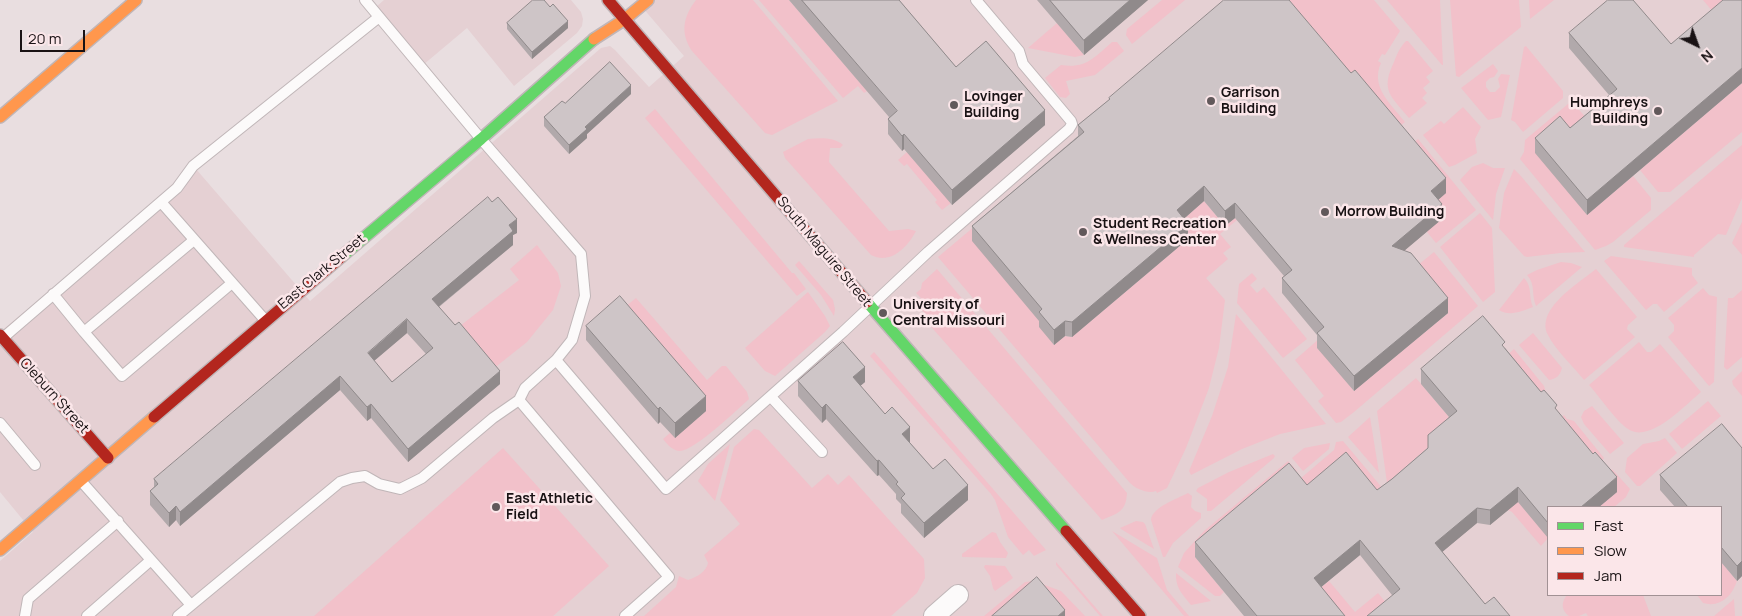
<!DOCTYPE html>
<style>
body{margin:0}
#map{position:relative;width:1742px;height:616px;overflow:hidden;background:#e9dee0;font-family:Manrope,sans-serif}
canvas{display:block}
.legend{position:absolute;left:1547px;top:506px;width:175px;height:90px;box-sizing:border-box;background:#fbe6e9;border:1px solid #a19194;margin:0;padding:6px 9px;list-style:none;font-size:15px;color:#191214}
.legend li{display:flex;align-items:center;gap:10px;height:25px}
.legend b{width:25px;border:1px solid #a19194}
.north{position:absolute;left:1672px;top:20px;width:50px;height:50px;-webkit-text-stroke:4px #fbe6e9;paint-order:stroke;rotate:138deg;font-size:14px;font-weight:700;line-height:20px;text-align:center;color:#191214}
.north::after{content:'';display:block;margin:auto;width:18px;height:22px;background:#191214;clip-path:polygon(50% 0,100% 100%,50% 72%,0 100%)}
.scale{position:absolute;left:20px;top:30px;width:65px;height:22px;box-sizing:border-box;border:2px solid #191214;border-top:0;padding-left:6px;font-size:15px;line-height:18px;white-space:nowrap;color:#191214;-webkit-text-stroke:4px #fbe6e9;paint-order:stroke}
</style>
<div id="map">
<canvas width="1742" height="616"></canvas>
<ul class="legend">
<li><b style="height:6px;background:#63d668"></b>Fast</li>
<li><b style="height:6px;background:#ff974d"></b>Slow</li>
<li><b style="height:6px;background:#b3261e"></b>Jam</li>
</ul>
<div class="north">N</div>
<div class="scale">20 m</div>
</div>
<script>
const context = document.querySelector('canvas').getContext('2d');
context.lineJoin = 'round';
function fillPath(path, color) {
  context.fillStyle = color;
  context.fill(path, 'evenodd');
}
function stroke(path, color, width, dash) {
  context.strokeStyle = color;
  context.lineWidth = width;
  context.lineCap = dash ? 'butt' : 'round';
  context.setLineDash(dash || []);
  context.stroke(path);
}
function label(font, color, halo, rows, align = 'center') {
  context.font = font + ' Manrope,sans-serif';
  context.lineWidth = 5;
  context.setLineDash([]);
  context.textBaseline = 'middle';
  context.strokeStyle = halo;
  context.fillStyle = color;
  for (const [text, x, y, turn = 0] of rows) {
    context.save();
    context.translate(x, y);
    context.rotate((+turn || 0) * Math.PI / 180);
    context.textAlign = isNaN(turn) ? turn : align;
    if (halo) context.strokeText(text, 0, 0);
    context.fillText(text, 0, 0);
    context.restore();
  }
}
fillPath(new Path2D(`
 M384,0H571L581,12L583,19L582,26L577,33L514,86L467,28L423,65L376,7Z
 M636,0H1742V616H0V561L33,532L0,492V332L196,169L310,301L601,48L610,46L615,50L649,87L684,56ZM1548,507H1721V595H1548Z`), '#e5d0d3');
fillPath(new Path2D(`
 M696,0H753L838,101L772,135L765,133L692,51C680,33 683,17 696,0Z
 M759,0H789L867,91L864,93L858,86L843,98Z
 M1162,0H1185L1132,44L1126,35L1127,29Z
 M1276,0H1374L1400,31L1385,55L1382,54L1378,61L1381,63C1370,87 1391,104 1405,122L1394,131Z
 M1387,0H1440L1443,65H1442Z
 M1450,0H1519L1521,27L1459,77L1456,76Z
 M1529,0H1554L1530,19Z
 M1703,0H1740L1719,19Z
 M1057,23L1084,55L1075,57L1028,48Z
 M1406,41H1408L1433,71L1426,77L1430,82L1423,88L1427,93L1422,98L1427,103L1409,118C1391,96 1380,91 1394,62C1397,54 1400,47 1406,41Z
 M1112,42H1117L1124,51L1095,75L1066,81L1070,94L1066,98L1060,97L1045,78L1061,65C1086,69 1095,57 1112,42Z
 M1526,46L1563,91V98L1523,132L1515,122L1511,120L1524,47Z
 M1493,64L1498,71L1494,77L1490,78L1486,82V87L1490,92H1495L1500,87L1498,79L1501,74L1510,75L1501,117L1488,120L1461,88Z
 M1742,83V132L1670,192H1658L1640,170Z
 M1572,102L1590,122L1587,215L1633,176L1651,198V210L1613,242L1606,246L1595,250L1520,159L1524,152L1525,140L1568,104Z
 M1463,107L1481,127L1475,139L1477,153L1455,165L1449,167L1423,135L1441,121L1444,124Z
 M655,109L792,273H794L806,289L797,296L645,118Z
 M808,139C820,138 834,137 843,145L840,148H830L829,162L889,231L908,229L916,231C907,248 890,265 871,255L785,158L783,152Z
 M1418,139L1476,210L1436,243L1427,232L1408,147Z
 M1742,145V198L1726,235L1718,234L1694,255V257L1624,247V245Z
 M1068,148L1040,312L1054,345L1065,336L1072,337L1188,239L1177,225L1204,201L1225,226L1235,218L1237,220L1220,234L1231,247L1223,253L1228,259L1206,278L1225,300L1219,348L1209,388L1186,448L1167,488L1157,493L1156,491C1148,494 1136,489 1130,483L938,257Z
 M907,152L951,203L942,210L935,202L937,200L907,164L904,166L898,160Z
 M1483,163L1493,168H1505L1496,194L1493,220L1460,180L1472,167Z
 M1514,169L1520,175L1585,252L1560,253L1527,257L1524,256L1499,228L1504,193Z
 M1480,213L1492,228L1495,292L1483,302L1440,247Z
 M1742,222V255L1732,243Z
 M537,245L558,273L561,286L553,310L527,342L493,369L460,326L519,280L510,269Z
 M1434,252L1478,306L1354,412L1341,422L1336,423L1318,401L1324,396L1295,360L1320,338L1354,391L1448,313L1412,270Z
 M1611,256L1692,268V275L1698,283L1664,312L1657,304H1653L1646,310L1604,261Z
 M799,261L833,300L835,309L834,316L821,295L795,265Z
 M1561,262L1571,263L1582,267L1536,306C1531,295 1536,285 1527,275L1537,270Z
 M937,269L1127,493C1126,512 1118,513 1102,520L926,321L928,317L916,303L921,298L916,293L921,289L922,283Z
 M1596,269L1637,317L1628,325L1627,329L1635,337L1584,380C1573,366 1556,351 1548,335C1535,309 1579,283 1596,269Z
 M1252,273L1257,279L1250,285L1257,293L1264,287L1307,339L1283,358L1237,303L1239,284Z
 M1524,278C1533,287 1528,297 1533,307C1522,311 1510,317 1499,310Z
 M1703,288L1709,295L1717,297L1714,382L1709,386L1668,337L1674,331V325L1668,318Z
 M1742,290V357L1727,370L1724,367L1728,298H1733Z
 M808,292L825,316L830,326L825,332L775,376L765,371L745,348Z
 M636,298L707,380L722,366H726L747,392L749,399C738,409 692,453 679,451C672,450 668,445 663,439L670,433L620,311Z
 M1236,314L1326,424L1280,434L1242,449L1191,475L1189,471L1212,416L1228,367Z
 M1533,333L1562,368C1560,376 1556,379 1549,380L1519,345Z
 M1639,342L1647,352H1651L1660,344L1701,392C1685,405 1650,444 1628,429C1615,420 1600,397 1589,385Z
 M1514,349L1544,386L1547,396L1550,399L1502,360Z
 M874,352L1046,550L1034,556L1029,550L1023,555L1008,537L995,500L991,494L870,356Z
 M1742,371V396L1733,385L1732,381Z
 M1416,378L1455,424L1387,483L1377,411Z
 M1708,401L1721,416L1682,449L1669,434Z
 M1592,406L1624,443L1610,454L1584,424L1581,417L1584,411Z
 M1564,415L1567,419L1574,421L1604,458L1596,467L1555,423Z
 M1370,417L1379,473L1348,437Z
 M754,429L759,430L812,488L828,474L838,485L849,475L924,559L925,578L917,593L891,616H644L676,587L679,576L688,580C697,577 706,572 708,563L704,555L740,524L720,500L734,447Z
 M1665,438L1677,453L1640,486H1637L1625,472L1627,458L1643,444L1659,441Z
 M1343,441L1389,496L1307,500L1294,484L1334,450L1336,442Z
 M1330,443L1329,449L1303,471L1292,458L1304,448Z
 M730,444L715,501L698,481L708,464Z
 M503,448L609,566L553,616H314Z
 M1273,454L1275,456L1274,458L1211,511H1207V499L1196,491L1198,488L1229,472Z
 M1288,461L1297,471L1195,557L1224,592L1220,596H1215L1178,567L1184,553L1204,531Z
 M1609,469L1613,470L1630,489L1626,497L1614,507H1599L1616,492Z
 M1531,476L1548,538L1541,546L1512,512L1508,510L1509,495Z
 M1188,493L1192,496L1191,507L1195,511L1201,513V518L1173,543L1165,557H1163L1151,520C1152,507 1177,499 1188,493Z
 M1136,521L1143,522L1145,524L1154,549L1121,529L1120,528Z
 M1112,531L1157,558L1167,590L1189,616H1184Z
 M992,532L996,533L1000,542L1008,553L1006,558L962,557V554Z
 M1056,562L1103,616H1100L1056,565Z
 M1721,562L1737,581C1732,596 1720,608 1703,603L1697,595H1721Z
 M985,565L1005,566L1013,578L995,591L993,588L990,576L984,567Z
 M1176,573L1211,601L1191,605C1182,594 1175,587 1176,573Z
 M1034,581L1061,591L1085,616H984L1025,582Z
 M1329,581L1355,612L1378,593L1392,610L1385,616H1332L1314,593Z
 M1567,595H1643L1651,616H1588L1586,613L1579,616H1569C1561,610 1561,602 1567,595Z
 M1734,599L1735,616H1714Z`), '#f2c1ca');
const lane = new Path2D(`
 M365,0L481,139L581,254L585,296L572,340L556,360L525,388L519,400L669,577L625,616
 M161,202L265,320
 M194,240L84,332L122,376L232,283
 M53,294L84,332
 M4,337L177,188L193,166L379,17
 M556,360L666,489L843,332L928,252L1069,129L1072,124L1071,121L1023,64L1019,51L976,0
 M771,397L822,452
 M0,423L35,465
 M81,481L191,605
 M25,616L28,599L118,521
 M87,616L151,560
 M178,616L340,482L352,478L365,476L379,484L400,489L422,478L493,418L519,400`);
const street = new Path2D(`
 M934,616L958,595`);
const fast = new Path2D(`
 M341,257L481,139L594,39
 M867,302L1066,531`);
const slow = new Path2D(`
 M594,39L625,19L648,0
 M0,117L136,0
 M0,550L154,417`);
const jam = new Path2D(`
 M608,0L867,302
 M0,335L108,458
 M154,417L341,257
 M1066,531L1140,616`);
stroke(lane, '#c0b6b8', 12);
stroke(street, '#c0b6b8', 22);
stroke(fast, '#c0b6b8', 14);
stroke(slow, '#c0b6b8', 14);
stroke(jam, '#c0b6b8', 14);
stroke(lane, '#fcfafa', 10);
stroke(street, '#fcfafa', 20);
stroke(fast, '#63d668', 11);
stroke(slow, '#ff974d', 11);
stroke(jam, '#b3261e', 11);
fillPath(new Path2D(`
 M789,0H899L956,67L1045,125L952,205L904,149L902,151L888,134V119L889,117Z
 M1037,0H1148L1084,55Z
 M1742,0V83L1587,215L1535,153V138L1570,128L1609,95L1569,48V33L1671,44Z
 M550,7L568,28L532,59L507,29V23Z
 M631,94L587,134V138L569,154L544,126V117L565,103Z
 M1109,98L1446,193L1438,200L1442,219L1404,251L1448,313L1354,391L1317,348V335L1282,293V278L1284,276L1235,218L1225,226L1204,201L1184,218L1188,239L1072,337L1065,336L1054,345L1039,327V321L972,241V226L1078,136V125L1109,100Z
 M492,202L517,233L513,235V245L439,307L500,384L408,462L371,418L367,421L340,390L180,526L176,520L169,527L150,505V491L154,487V479ZM407,333L426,354L392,382L374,361Z
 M586,326L706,411L675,438L660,422L658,424L586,340Z
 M1505,348L1557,412L1617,492L1599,507H1548V538L1518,502L1490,525L1477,523L1442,552L1485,604L1510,616L1392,595L1360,555L1321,587L1345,616H1244L1195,557V542L1307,485L1377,490L1392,479L1428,448L1449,417L1421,384V369Z
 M798,381L865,382L860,386L933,469L968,500L924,538L901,513V504L896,499V494L879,475L877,476L826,419L822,423L798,396Z
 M1742,448V576L1737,581L1721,562V507H1675L1660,490V475Z`), '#b1a9ab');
fillPath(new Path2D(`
 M1130,0H1148L1084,55V40Z
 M568,21V28L532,59V52Z
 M1742,68V83L1587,215V200Z
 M631,85V94L587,134V138L569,154V145L585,127Z
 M1045,110V125L952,205V190Z
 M904,134V149L902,151V136Z
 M1446,178V193L1431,206V191Z
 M1204,186V201L1177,225V210Z
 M1235,203V218L1225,226V211Z
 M1442,204V219L1392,261V246Z
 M517,219V233L513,235V245L432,312V299L509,225Z
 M1188,224V239L1072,337V322Z
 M1448,298V313L1354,391V376Z
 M407,319V333L368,366V353Z
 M1065,321V336L1054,345V330Z
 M865,367V382L853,392V377Z
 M500,371V384L408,462V449Z
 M340,376V390L180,526V512Z
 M706,396V411L675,438V423Z
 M371,404V418L367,421V407Z
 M826,404V419L822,423V408Z
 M660,407V422L658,424V409Z
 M910,427V442L902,449V434Z
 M879,460V475L877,476V461Z
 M1617,477V492L1599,507H1581Z
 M968,485V500L924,538V523Z
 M1518,487V502L1490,525V510Z
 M176,506V520L169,527V513Z
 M1477,508V523L1435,558V543Z
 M1360,540V555L1314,593V578Z
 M1742,561V576L1737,581V566Z
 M1065,610V616H1058Z`), '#908a8b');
const building = new Path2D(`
 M533,0H544L550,7L553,4L568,21L532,52L507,23Z
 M802,0H899L956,67L986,41L1045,110L952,190L904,134L902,136L888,119L897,111Z
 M1050,0H1130L1084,40Z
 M1224,0H1289L1351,73L1355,70L1446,178L1431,191L1442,204L1392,246L1411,253L1448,298L1354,376L1317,333L1324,327L1282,278L1292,270L1235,203L1225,211L1204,186L1177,210L1188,224L1072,322L1065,321L1054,330L1039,312L1042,309L972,226L1084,132L1078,125L1110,99L1109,98Z
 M1608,0H1633L1671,44L1723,0H1742V68L1587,200L1535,138L1560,116L1570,128L1617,89L1569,33Z
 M610,62L631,85L585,127L587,129L569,145L544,117L562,101L565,103Z
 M488,197L492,202L498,197L517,219L509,225L513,231L432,299L455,325L459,322L500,371L408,449L371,404L367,407L340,376L180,512L176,506L169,513L150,491L158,484L154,479ZM407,319L433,348L392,382L368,353Z
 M620,296L706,396L675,423L660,407L658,409L586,326Z
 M1483,316L1505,342L1502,345L1541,392L1544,390L1551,398L1557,405L1555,408L1593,454L1595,452L1617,477L1581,507H1548V523L1518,487L1490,510L1477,508L1435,543L1485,604L1494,597L1510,616H1367L1400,589L1360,540L1314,578L1345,616H1257L1195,542L1289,463L1307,485L1346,452L1377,490L1392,479L1428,448V435L1457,411L1421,369Z
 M843,342L865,367L853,377L885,414L892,407L910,427L902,434L933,469L945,459L968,485L924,523L901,498L905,494L896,484L898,482L879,460L877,461L826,404L822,408L798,381Z
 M1722,424L1742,448V561L1737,566L1721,547V507H1688L1660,475Z
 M1037,577L1065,610L1058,616H992Z`);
fillPath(building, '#cec5c7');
stroke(building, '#908a8b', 1);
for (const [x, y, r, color] of [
 [1211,101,5,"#62595b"],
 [954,105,5,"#62595b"],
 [1658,111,5,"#62595b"],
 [1325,212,5,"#62595b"],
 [1083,232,5,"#62595b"],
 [883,313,5,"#62595b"],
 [496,507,5,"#62595b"]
]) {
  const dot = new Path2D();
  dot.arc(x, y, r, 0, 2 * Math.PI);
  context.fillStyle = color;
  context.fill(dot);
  stroke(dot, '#fbe6e9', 2);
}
label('bold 14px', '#191214', '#fbe6e9', [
 ["Garrison",1221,93],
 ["Building",1221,109],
 ["Lovinger",964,97],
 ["Building",964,113],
 ["Humphreys",1648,103,"right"],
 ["Building",1648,119,"right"],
 ["Morrow Building",1335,212],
 ["Student Recreation",1093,224],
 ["& Wellness Center",1093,240],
 ["University of",893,305],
 ["Central Missouri",893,321],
 ["East Athletic",506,499],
 ["Field",506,515]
], 'left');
label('14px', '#191214', '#fbe6e9', [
 ["South Maguire Street",824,252,50],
 ["East Clark Street",322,272,-40],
 ["Cleburn Street",54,396,48]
]);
</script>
